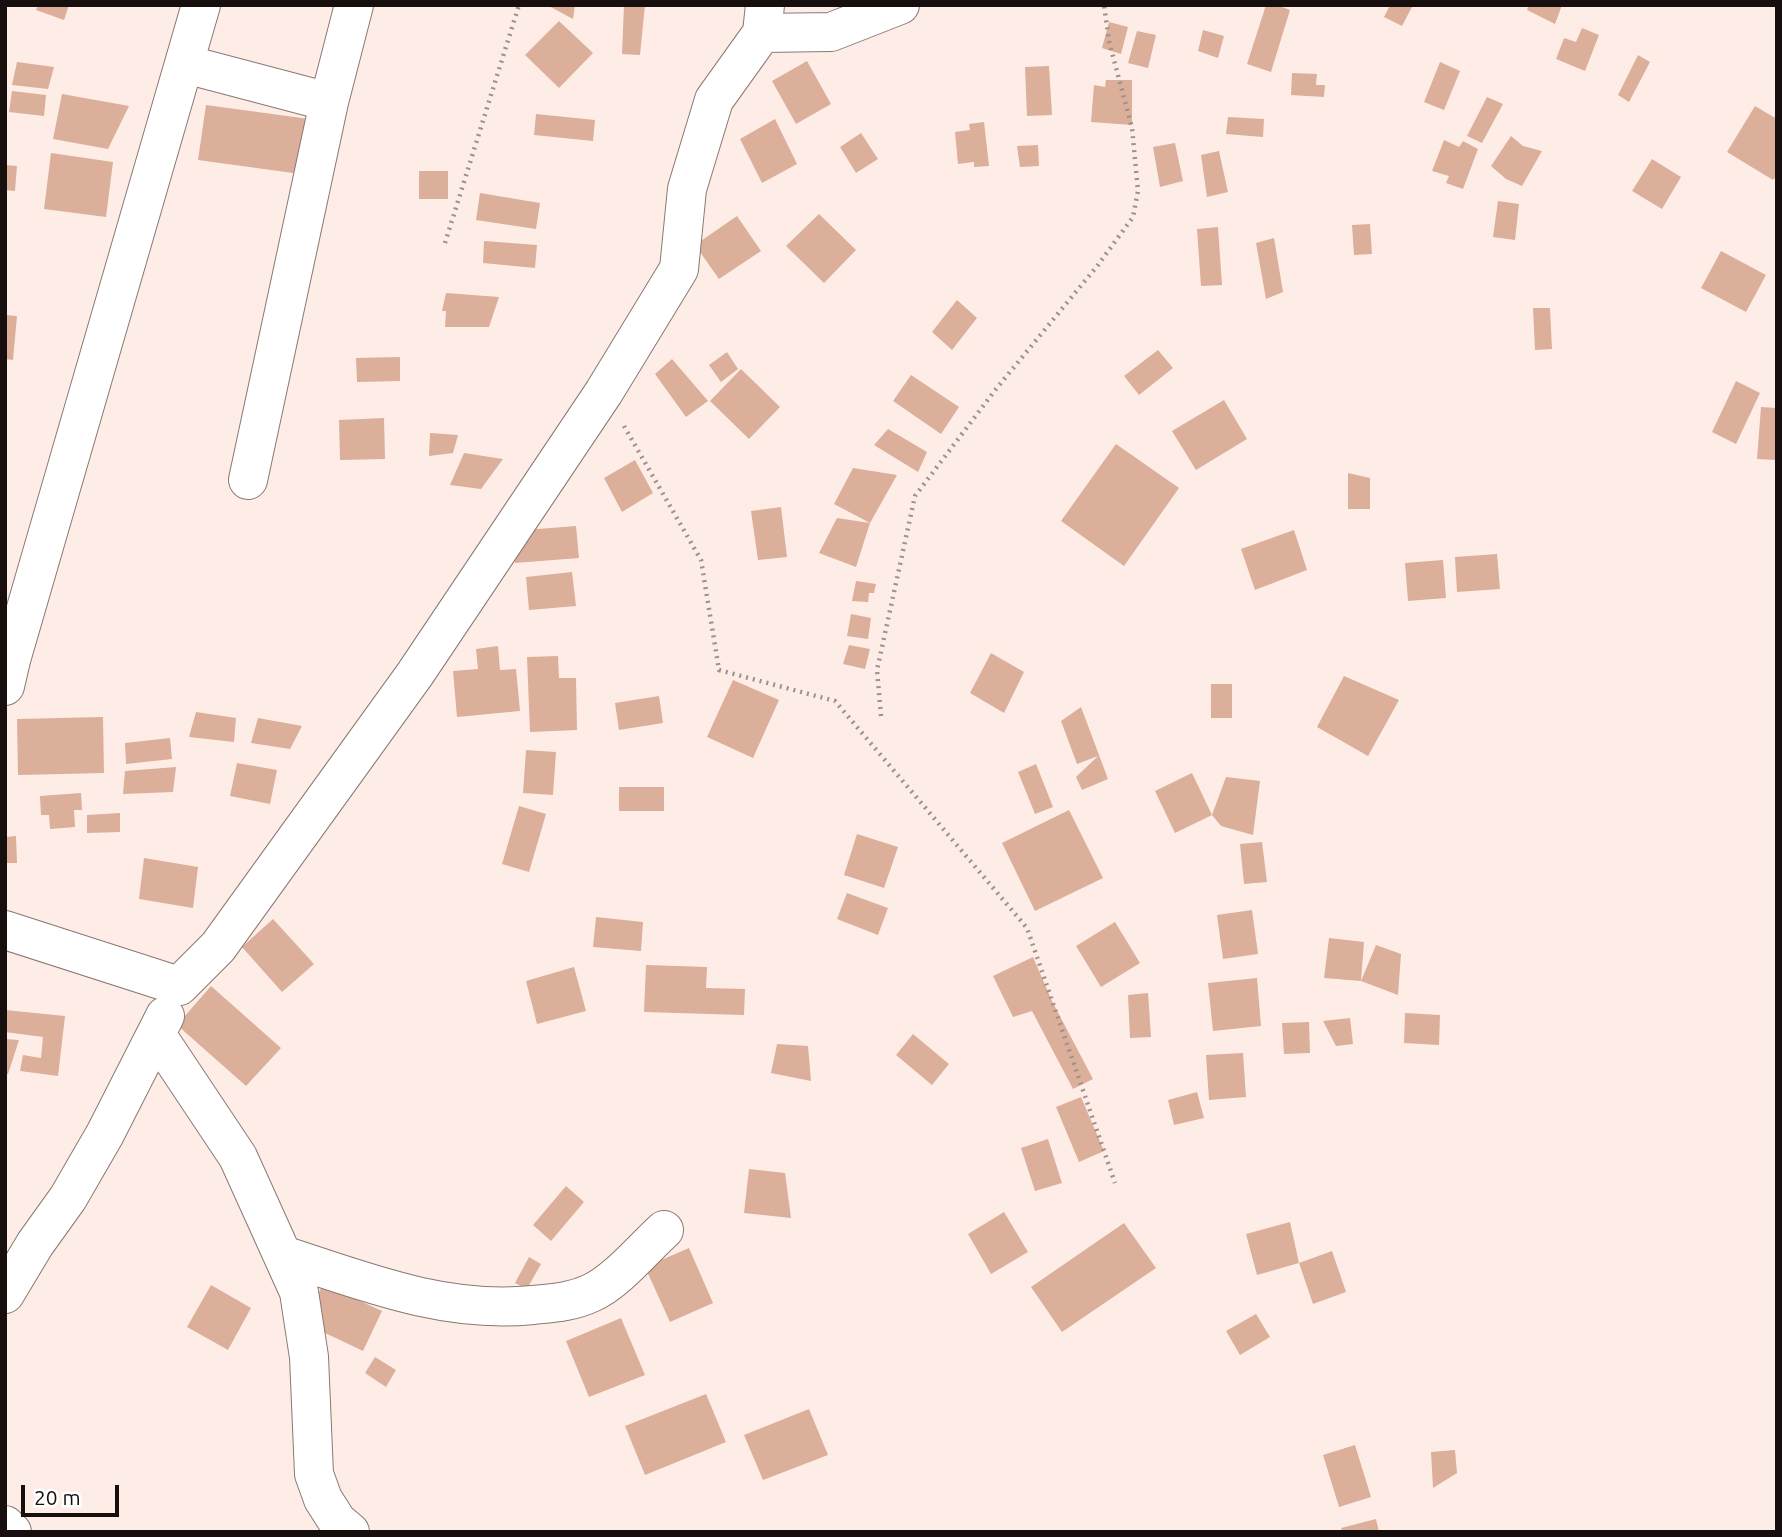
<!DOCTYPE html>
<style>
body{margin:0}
#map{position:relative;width:1782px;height:1537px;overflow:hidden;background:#feede7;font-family:Ubuntu,sans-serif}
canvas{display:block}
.frame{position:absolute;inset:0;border:7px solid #160f0d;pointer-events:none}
.scale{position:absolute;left:21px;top:1485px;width:98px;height:32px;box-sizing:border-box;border:4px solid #160f0d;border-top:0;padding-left:9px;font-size:21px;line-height:24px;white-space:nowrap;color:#160f0d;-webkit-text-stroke:5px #fff;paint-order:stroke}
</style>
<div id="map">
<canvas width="1782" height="1537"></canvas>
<div class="frame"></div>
<div class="scale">20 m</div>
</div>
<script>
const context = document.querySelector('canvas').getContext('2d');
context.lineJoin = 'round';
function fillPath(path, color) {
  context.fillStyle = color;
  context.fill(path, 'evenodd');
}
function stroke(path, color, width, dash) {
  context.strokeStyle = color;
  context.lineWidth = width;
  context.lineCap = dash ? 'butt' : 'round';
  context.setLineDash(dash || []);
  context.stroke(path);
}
fillPath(new Path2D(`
 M38,5H69L64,20L36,10Z
 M547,5H575L573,19Z
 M624,5H645L640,55L622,54Z
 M1266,5H1277L1290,10L1271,72L1247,64Z
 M1390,5H1413L1402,26L1384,17Z
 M1529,5H1562L1555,24L1527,10Z
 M559,21L593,53L559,88L525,55Z
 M1109,22L1128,27L1121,54L1102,48Z
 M1582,28L1599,35L1585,71L1556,59L1564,38L1576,42Z
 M1203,30L1224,36L1218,58L1198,51Z
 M1137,31L1156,35L1148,68L1128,63Z
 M1638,55L1650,62L1629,102L1618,95Z
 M807,61L831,104L796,124L772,81Z
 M17,62L54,67L48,89L12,85Z
 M1440,62L1460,71L1444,110L1424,102Z
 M1049,66L1052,115L1027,116L1025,67Z
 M1292,73L1317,74L1316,85H1325L1324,97L1291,95Z
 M1106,80H1132V125L1091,122L1094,85L1105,87Z
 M12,91L46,95L44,116L9,112Z
 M62,94L129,106L108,149L53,139Z
 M1487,97L1503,104L1482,143L1467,136Z
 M206,105L309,119L300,174L198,160Z
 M1755,106L1777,119V175L1773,180L1727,152Z
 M536,114L595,120L593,141L534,135Z
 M1228,117L1264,119L1263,137L1226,134Z
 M775,119L797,164L762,183L740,139Z
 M984,122L989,166L974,167V162L958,164L955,132L970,130L969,124Z
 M861,133L878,159L856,173L840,147Z
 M1511,136L1523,146L1542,151L1522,186L1506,179L1491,166Z
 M1444,140L1459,147L1463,141L1478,149L1463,189L1446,183L1449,176L1432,171Z
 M1175,143L1183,181L1160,187L1153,147Z
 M1038,145L1039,166L1020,167L1017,146Z
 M1219,151L1228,192L1207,197L1201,155Z
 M51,153L113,162L106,217L44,209Z
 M1652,159L1681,177L1662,209L1632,191Z
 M5,165L17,166L15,191L5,190Z
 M419,171H448V199H419Z
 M480,193L540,203L536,229L476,220Z
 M1498,201L1519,204L1515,240L1493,237Z
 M819,214L856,250L824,283L786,246Z
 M737,216L761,251L719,279L695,245Z
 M1370,224L1372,254L1354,255L1352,225Z
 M1218,227L1222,285L1201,286L1197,229Z
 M1274,238L1283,292L1266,299L1256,243Z
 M484,241L537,245L535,268L483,263Z
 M1721,251L1766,275L1746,312L1701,288Z
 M446,293L499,297L489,327H445L446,311H442Z
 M957,300L977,318L952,350L932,332Z
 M1533,308H1550L1552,349L1535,350Z
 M5,315L17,316L13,360L5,359Z
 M1158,350L1173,368L1139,395L1124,376Z
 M727,352L738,369L721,382L709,365Z
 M400,357V381L357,382L356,358Z
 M672,359L708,401L686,417L655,374Z
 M741,369L780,407L749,439L710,401Z
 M911,375L959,407L941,434L893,401Z
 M1736,381L1760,393L1736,444L1712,432Z
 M1224,400L1247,439L1196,470L1172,431Z
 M1761,407L1777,408V460L1757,459Z
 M384,418L385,459L340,460L339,420Z
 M888,429L927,452L918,472L874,445Z
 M430,433L458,435L453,453L429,456Z
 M1116,444L1179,488L1124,566L1061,521Z
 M464,453L503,459L481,489L450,485Z
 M635,460L653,493L622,512L604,478Z
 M853,468L897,475L870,523L856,567L819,553L837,518L870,523L834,504Z
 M1348,473L1370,478V509H1348Z
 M781,507L787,557L758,560L751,511Z
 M576,526L579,558L515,563L512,531Z
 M1294,530L1307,570L1255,590L1241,549Z
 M1497,554L1500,589L1457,592L1455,557Z
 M1443,560L1446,598L1408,601L1405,563Z
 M572,572L576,606L529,610L526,577Z
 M856,581L876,584L874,593H869L868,602L852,601Z
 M851,614L871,618L868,639L847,636Z
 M849,645L870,649L865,669L843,664Z
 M498,646L500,670L516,669L520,711L457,717L453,671L478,669L476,649Z
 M991,653L1024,672L1004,713L970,693Z
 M558,656L559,678H576L577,730L530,732L527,657Z
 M1344,676L1399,700L1368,756L1317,727Z
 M733,680L779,700L753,758L707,737Z
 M1211,684H1232V718H1211Z
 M659,696L663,723L619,730L615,703Z
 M1081,707L1108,779L1082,790L1076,777L1098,756L1077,764L1061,721Z
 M196,712L236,718L234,742L189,737Z
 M103,717L104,773L18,775L17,719Z
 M258,718L302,726L290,749L251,743Z
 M170,738L172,759L126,764L125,743Z
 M526,750L556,752L553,795L523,793Z
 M237,763L277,770L270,804L230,796Z
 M1036,764L1053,807L1035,814L1018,772Z
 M176,767L173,792L123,794L125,771Z
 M1192,773L1212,815L1226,777L1260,781L1253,835L1221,826L1212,815L1175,833L1155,791Z
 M619,787H664V811H619Z
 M81,793L82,810H74L75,827L50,829L49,815H41L40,796Z
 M519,806L546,814L529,872L502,864Z
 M1069,810L1103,878L1035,911L1002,843Z
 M120,813V832L87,833V815Z
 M857,834L898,847L884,888L844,875Z
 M16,836L17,863H5V837Z
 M1262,842L1267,882L1244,884L1240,844Z
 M144,858L198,867L193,908L139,899Z
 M847,893L888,908L878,935L837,919Z
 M1252,910L1258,954L1223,959L1217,915Z
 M596,917L643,922L641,951L593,947Z
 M273,919L314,964L282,992L242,947Z
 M1115,922L1140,963L1101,987L1076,946Z
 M1329,938L1364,942L1361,981L1324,978Z
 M1376,945L1401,954L1398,995L1361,981Z
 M1033,957L1052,1001L1093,1079L1073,1089L1032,1011L1013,1017L993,976Z
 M646,965L707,967L706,988L745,989L744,1015L644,1012Z
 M574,967L586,1011L537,1024L526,981Z
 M1257,978L1261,1026L1213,1031L1208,983Z
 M211,986L281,1048L246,1086L177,1025Z
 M1148,993L1151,1037L1130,1038L1128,995Z
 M5,1010L65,1016L58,1076L20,1071L23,1055L41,1058L43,1037L5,1032Z
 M1405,1013L1440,1015L1439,1045L1404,1043Z
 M1350,1018L1353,1044L1336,1046L1323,1021Z
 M1309,1022L1310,1053L1284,1054L1282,1023Z
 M913,1034L949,1064L932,1085L896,1055Z
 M5,1039L19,1040L8,1074H5Z
 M777,1044L808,1046L811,1081L771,1073Z
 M1243,1053L1246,1097L1209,1100L1206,1055Z
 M1197,1092L1204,1118L1174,1125L1168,1100Z
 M1081,1097L1104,1151L1079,1162L1056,1107Z
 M1048,1139L1062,1183L1035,1191L1021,1148Z
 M749,1169L785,1173L791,1218L744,1213Z
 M566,1186L584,1202L551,1241L533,1225Z
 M1004,1212L1028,1252L991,1274L968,1234Z
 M1290,1222L1299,1263L1257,1275L1246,1234Z
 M1124,1223L1156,1268L1062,1332L1031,1287Z
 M689,1248L713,1303L670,1322L645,1267Z
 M1332,1251L1346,1292L1313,1304L1299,1263Z
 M529,1257L541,1264L527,1289L515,1283Z
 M323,1284L382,1311L363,1351L304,1323Z
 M211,1285L251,1308L228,1350L187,1327Z
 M1256,1314L1270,1337L1240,1355L1226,1331Z
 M621,1318L645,1375L589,1397L566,1341Z
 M375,1357L396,1370L386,1387L365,1373Z
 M706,1394L726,1442L645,1475L625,1426Z
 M809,1409L828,1455L763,1480L744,1435Z
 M1355,1445L1371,1497L1339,1507L1323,1455Z
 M1455,1450L1457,1473L1433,1488L1431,1452Z
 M1376,1519L1379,1532H1343L1341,1528Z`), '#dbaf99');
const minor = new Path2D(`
 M762,33L831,32L900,5
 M185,64L329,102L354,5
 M248,480L329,102
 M5,686L11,660L201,5
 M5,930L179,986L218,947L415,674L604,392L679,269L687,189L714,100L762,33L765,5
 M156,1034L238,1157L299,1292L309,1357L314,1474L323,1499L337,1521L350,1532
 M283,1255C365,1282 446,1314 533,1305C553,1303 572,1302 591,1293C616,1282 643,1249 664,1230
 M5,1294L35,1244L68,1198L105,1134L165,1016
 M5,1525L12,1532`);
stroke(minor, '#8a7871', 40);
stroke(new Path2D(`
 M445,243L519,5
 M624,426L701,560L719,670L835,701L1027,928L1115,1183
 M881,716L877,670L915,496L996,389L1098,265L1133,217L1138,191L1132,128L1109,41L1104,5`), '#9e918d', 4.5, [2, 5]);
stroke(minor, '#fff', 38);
</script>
